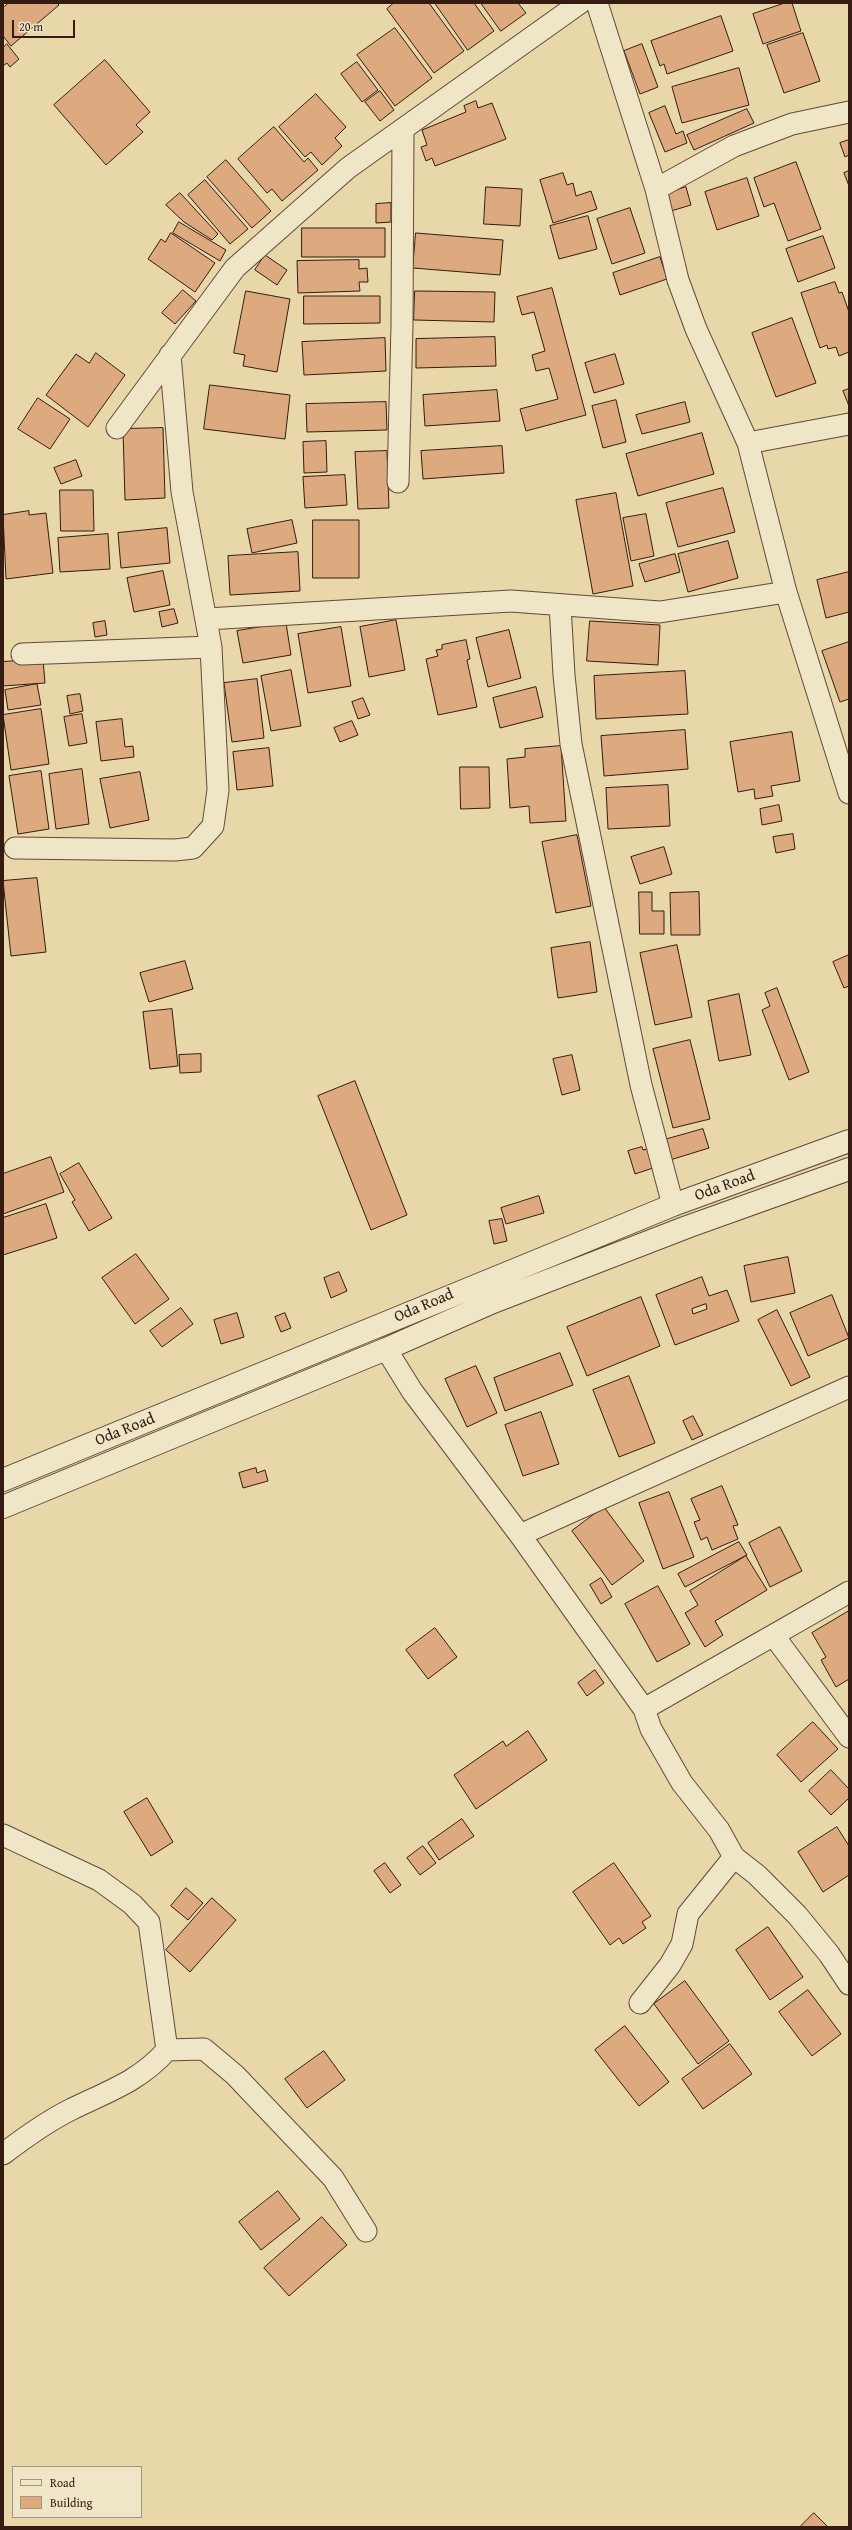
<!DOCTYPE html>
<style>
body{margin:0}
#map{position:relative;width:852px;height:2530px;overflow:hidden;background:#e7d7a9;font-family:"Gentium Book Plus",serif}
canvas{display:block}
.frame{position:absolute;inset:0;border:4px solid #351b12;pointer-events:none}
.legend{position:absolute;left:12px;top:2466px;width:130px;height:52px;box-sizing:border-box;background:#efe5c7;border:1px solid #a5947f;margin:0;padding:5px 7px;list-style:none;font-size:12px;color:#351b12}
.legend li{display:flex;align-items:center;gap:8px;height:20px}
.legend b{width:20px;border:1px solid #a5947f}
.scale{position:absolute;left:12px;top:20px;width:63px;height:18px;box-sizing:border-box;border:2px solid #351b12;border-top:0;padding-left:5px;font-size:12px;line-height:14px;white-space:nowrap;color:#351b12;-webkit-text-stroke:3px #efe5c7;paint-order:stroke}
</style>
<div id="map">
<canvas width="852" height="2530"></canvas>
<div class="frame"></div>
<ul class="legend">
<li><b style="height:5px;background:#efe5c7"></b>Road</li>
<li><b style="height:11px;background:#dcaa7e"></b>Building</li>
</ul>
<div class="scale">20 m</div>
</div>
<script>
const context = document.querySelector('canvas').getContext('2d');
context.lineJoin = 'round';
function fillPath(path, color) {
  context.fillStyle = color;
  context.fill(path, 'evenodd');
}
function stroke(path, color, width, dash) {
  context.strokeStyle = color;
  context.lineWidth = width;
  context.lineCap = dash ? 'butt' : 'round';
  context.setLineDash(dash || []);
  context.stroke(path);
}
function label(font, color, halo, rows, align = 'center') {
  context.font = font + ' "Gentium Book Plus",serif';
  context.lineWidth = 3;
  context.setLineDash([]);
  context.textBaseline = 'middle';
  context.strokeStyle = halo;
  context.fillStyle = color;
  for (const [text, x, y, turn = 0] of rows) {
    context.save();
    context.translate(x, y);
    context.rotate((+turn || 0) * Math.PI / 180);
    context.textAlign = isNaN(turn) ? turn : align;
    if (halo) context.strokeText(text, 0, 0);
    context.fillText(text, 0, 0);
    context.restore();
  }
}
const building = new Path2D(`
 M9,3H57L59,5L11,46L3,36V8Z
 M394,3H429L464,51L434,73L387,9Z
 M435,3H474L494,31L468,50Z
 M481,3H518L526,13L501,31Z
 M785,3H792L801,31L763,44L753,14Z
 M721,16L733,51L667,74L664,64L660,66L651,41Z
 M395,28L432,78L395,106L357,55Z
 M803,33L820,81L784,93L767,45Z
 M7,44L19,59L10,67L7,63L3,66V48Z
 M642,44L658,87L640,94L624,51Z
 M105,60L150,112L136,125L143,132L106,165L54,105Z
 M357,62L378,90L362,102L341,74Z
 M739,68L749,105L682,123L672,87Z
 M380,91L394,110L380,121L365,102Z
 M316,94L346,127L335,138L342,146L322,165L311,152L305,157L279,127Z
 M476,101L478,108L492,103L506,139L435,166L432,158L426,161L421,147L427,145L422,130L466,112L464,106Z
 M665,106L676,134L683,131L687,143L665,152L649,113Z
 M747,109L754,123L694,150L687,135Z
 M274,127L304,162L308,158L318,170L282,201L272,189L267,193L238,159Z
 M849,140V155L845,157L840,143Z
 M226,160L271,211L252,228L207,177Z
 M796,162L821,229L788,241L774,203L764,207L754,178Z
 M849,171V186L844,173Z
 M563,173L567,185L573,183L576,196L591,191L597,209L553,223L540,180Z
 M747,178L759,216L717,230L705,192Z
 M205,180L248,229L230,244L188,195Z
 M486,187L522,189L520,226L484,224Z
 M686,187L691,205L671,211L666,194Z
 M180,193L218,234L212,240L184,222L166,205Z
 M391,203V222L376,223V204Z
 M630,208L645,253L612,264L597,219Z
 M588,216L597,249L559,259L550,226Z
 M179,222L226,250L220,261L173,233Z
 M302,228H385V257H302Z
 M171,233L215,263L195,292L148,259L161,239L165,242Z
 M416,233L503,240L500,275L413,268Z
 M823,236L835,268L798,282L786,249Z
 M265,255L287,270L277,285L255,270Z
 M660,257L667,279L620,295L613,273Z
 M359,260V269L367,268L368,282H359L360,291L298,293L297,261Z
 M835,282L839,293L842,292L849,312V352L839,356L836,347L828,349L827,345L820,348L801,293Z
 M552,288L586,415L526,431L520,409L558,399L549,368L536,371L532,355L545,351L534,312L522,315L517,297Z
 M183,290L196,301L175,324L162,313Z
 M246,291L290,299L277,372L243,366L245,355L234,353Z
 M415,291L495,292L494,322L414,320Z
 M304,296H380V323L304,324Z
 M792,318L816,383L776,397L752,333Z
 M495,337L496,366L416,368V339Z
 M385,338L386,371L304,375L302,342Z
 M96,353L125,375L88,427L46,395L76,354L89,363Z
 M615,354L624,384L594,393L585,363Z
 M210,385L290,395L285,439L204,429Z
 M849,389V406L843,391Z
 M497,390L500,421L425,426L423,395Z
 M38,398L70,419L50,449L18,429Z
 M616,400L626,442L603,448L592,406Z
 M386,402L387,430L307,432L306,404Z
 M685,402L690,422L642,434L636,415Z
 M163,428L165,498L125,500L123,429Z
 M702,433L714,474L638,496L626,454Z
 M326,441L327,472L304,473L303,442Z
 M502,446L504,473L423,479L421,451Z
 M387,451L389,508L358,509L355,452Z
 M76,460L82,476L61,484L54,468Z
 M345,475L347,505L305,508L303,477Z
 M723,488L735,532L678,547L666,503Z
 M60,490H93L94,531H61Z
 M616,493L633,586L593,594L576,500Z
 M29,511V515L46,513L53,573L6,579L3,515Z
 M646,514L654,556L631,561L623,518Z
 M292,520L297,543L252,553L247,529Z
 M313,520H359V578H313Z
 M167,528L170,563L121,568L118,533Z
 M108,534L110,569L60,572L58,538Z
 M728,541L738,578L688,592L678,554Z
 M298,552L300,591L230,595L228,556Z
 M675,554L680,572L645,582L639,564Z
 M163,571L170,605L134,612L127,578Z
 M849,572V612L826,618L817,580Z
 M174,609L178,623L162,627L159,612Z
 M396,620L405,670L369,677L360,627Z
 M105,621L107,635L95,637L93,623Z
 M590,621L660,625L658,665L587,661Z
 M286,623L291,655L243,663L237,631Z
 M341,627L351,686L308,693L298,634Z
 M509,630L521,678L488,687L476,638Z
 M466,640L470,659L467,660L477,707L438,715L426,659L438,656L436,650L442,649V645Z
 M849,642V699L840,702L822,651Z
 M43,659L45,683L3,686V662Z
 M291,670L301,726L271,731L261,676Z
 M685,671L688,714L596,719L594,676Z
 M257,679L264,738L232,742L224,683Z
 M37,684L41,705L8,710L5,690Z
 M536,687L543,717L500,728L493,698Z
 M80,694L83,711L70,714L67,696Z
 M363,698L370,715L358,719L352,702Z
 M41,709L49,764L11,770L3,715Z
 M82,714L87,743L69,746L64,717Z
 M122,719L125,747L133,746L134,757L101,761L96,722Z
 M352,721L358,735L340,742L334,728Z
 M685,730L688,769L604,776L601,736Z
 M792,732L800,781L771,786L773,796L755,799L754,789L738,792L730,742Z
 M561,746L566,821L530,823L529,806L510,808L507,759L525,757V749Z
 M269,748L273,786L237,790L233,752Z
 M460,767H489L490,808L461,809Z
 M82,769L89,824L56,829L49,774Z
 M41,771L49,829L18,834L9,776Z
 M140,772L149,820L110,828L100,779Z
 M668,785L670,826L608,829L606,788Z
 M779,805L782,821L762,825L760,809Z
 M793,834L795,849L776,853L773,837Z
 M577,835L591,906L556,913L542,842Z
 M664,847L672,874L640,884L631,857Z
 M37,878L46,952L11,956L3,881Z
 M639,892H652V911H664V934H640Z
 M699,892L700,935H671L670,893Z
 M590,942L597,992L558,998L551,948Z
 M677,945L692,1017L655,1025L640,953Z
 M849,955V986L844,988L833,962Z
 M185,961L193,989L149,1002L140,973Z
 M777,988L809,1072L789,1080L762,1010L770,1006L765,993Z
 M739,994L751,1055L719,1061L708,1001Z
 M172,1009L178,1066L150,1069L143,1012Z
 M690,1040L710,1119L673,1128L653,1049Z
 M201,1054V1072L180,1073L179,1055Z
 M572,1055L580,1090L562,1095L553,1059Z
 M355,1081L407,1215L371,1230L318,1096Z
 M703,1129L709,1148L670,1160L664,1140Z
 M642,1147L643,1150L647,1149L653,1168L635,1174L628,1151Z
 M51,1157L64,1192L3,1214V1174Z
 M79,1163L112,1218L89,1231L72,1202L75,1200L60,1174Z
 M539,1196L544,1213L506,1224L501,1208Z
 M46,1204L57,1238L3,1255V1218Z
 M502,1219L507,1241L494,1244L489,1221Z
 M136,1254L169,1299L135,1324L102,1278Z
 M788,1257L795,1293L751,1302L744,1266Z
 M339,1272L347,1291L331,1298L324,1278Z
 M702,1277L709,1296L727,1290L739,1321L675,1345L656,1295ZM706,1304L707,1309L693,1314L692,1309Z
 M832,1295L849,1338L808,1356L790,1313Z
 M641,1297L660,1346L587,1376L567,1327Z
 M181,1308L193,1324L162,1347L150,1331Z
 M777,1310L810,1377L791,1386L758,1320Z
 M237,1313L244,1337L221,1344L214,1320Z
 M285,1313L291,1328L281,1332L275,1317Z
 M560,1353L573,1385L505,1411L494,1378Z
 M476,1366L497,1413L467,1427L445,1379Z
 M629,1376L655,1443L619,1457L593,1390Z
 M541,1412L559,1464L523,1476L505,1425Z
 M693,1416L703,1435L692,1440L683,1421Z
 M256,1468L257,1473L265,1470L268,1481L243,1488L239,1473Z
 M722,1486L738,1525L733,1526L738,1539L712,1550L707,1537L701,1540L694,1522L700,1520L691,1499Z
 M669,1492L694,1557L663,1569L639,1503Z
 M604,1507L644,1561L612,1585L572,1531Z
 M780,1527L802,1571L770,1587L749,1543Z
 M739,1542L747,1555L685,1587L678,1574Z
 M746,1556L767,1590L715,1621L723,1635L705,1647L685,1613L698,1605L690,1591Z
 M601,1578L612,1597L601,1604L590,1585Z
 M658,1586L690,1644L657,1662L625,1604Z
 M849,1611V1679L836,1687L821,1660L826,1657L812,1633Z
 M435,1628L457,1657L428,1679L406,1650Z
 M595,1670L604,1683L587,1696L578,1683Z
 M813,1722L838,1749L801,1782L777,1755Z
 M528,1731L547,1760L476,1809L454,1775L503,1741L506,1746Z
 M831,1770L849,1789V1798L831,1815L809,1791Z
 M147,1798L173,1842L151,1856L124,1812Z
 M462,1819L474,1836L439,1860L428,1843Z
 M837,1827L849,1846V1875L823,1892L798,1852Z
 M423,1846L436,1863L420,1875L407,1858Z
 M385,1863L401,1885L390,1893L374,1871Z
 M614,1863L651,1916L642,1922L646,1928L623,1944L619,1938L610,1945L573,1892Z
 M186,1888L203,1903L188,1920L171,1906Z
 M212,1898L236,1920L190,1972L166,1950Z
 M768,1927L803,1977L770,2000L736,1950Z
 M685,1981L729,2041L698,2064L654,2004Z
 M808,1990L841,2034L812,2056L779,2012Z
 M625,2026L669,2082L639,2106L595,2050Z
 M730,2044L752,2074L703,2109L682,2079Z
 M324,2051L345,2080L307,2108L285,2079Z
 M278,2191L300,2219L261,2250L239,2222Z
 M322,2217L347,2245L289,2296L264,2268Z
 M814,2513L828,2527H800Z`);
fillPath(building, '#dcaa7e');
stroke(building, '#351b12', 1);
const minor = new Path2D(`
 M597,3L656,189L678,280L696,329L748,443L786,592L849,793
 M656,189L734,146L792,124L849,112
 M117,428L235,268L348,168L580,3
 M748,443L849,424
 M398,482L402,325L403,129
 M560,605L564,675L571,744L641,1085L673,1205
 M207,619L511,601L660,612L786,592
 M22,654L211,647
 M15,848L175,850L193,848L213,826L218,790L211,647L182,492L170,355
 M386,1349L412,1391L520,1535L644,1709L849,1592
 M520,1535L849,1387
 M774,1636L849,1737
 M644,1709L651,1729L682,1783L719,1830L734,1857L757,1875L797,1915L829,1954L849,1984
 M3,1835L99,1880L132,1904L149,1922L167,2050
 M640,2003L670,1965L682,1944L688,1914L734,1857
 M3,2154C24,2138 46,2122 70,2110C106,2092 139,2082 167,2050L204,2049L235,2075L333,2178L366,2231`);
const tertiary = new Path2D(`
 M3,1480L673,1205L849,1141
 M3,1507L386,1349L493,1302L687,1227L849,1169`);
stroke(minor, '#624a38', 23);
stroke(tertiary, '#624a38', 24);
stroke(minor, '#efe5c7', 21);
stroke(tertiary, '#efe5c7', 22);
label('16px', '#351b12', '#efe5c7', [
 ["Oda Road",725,1186,-20],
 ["Oda Road",424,1306,-23],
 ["Oda Road",125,1430,-22]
]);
</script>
